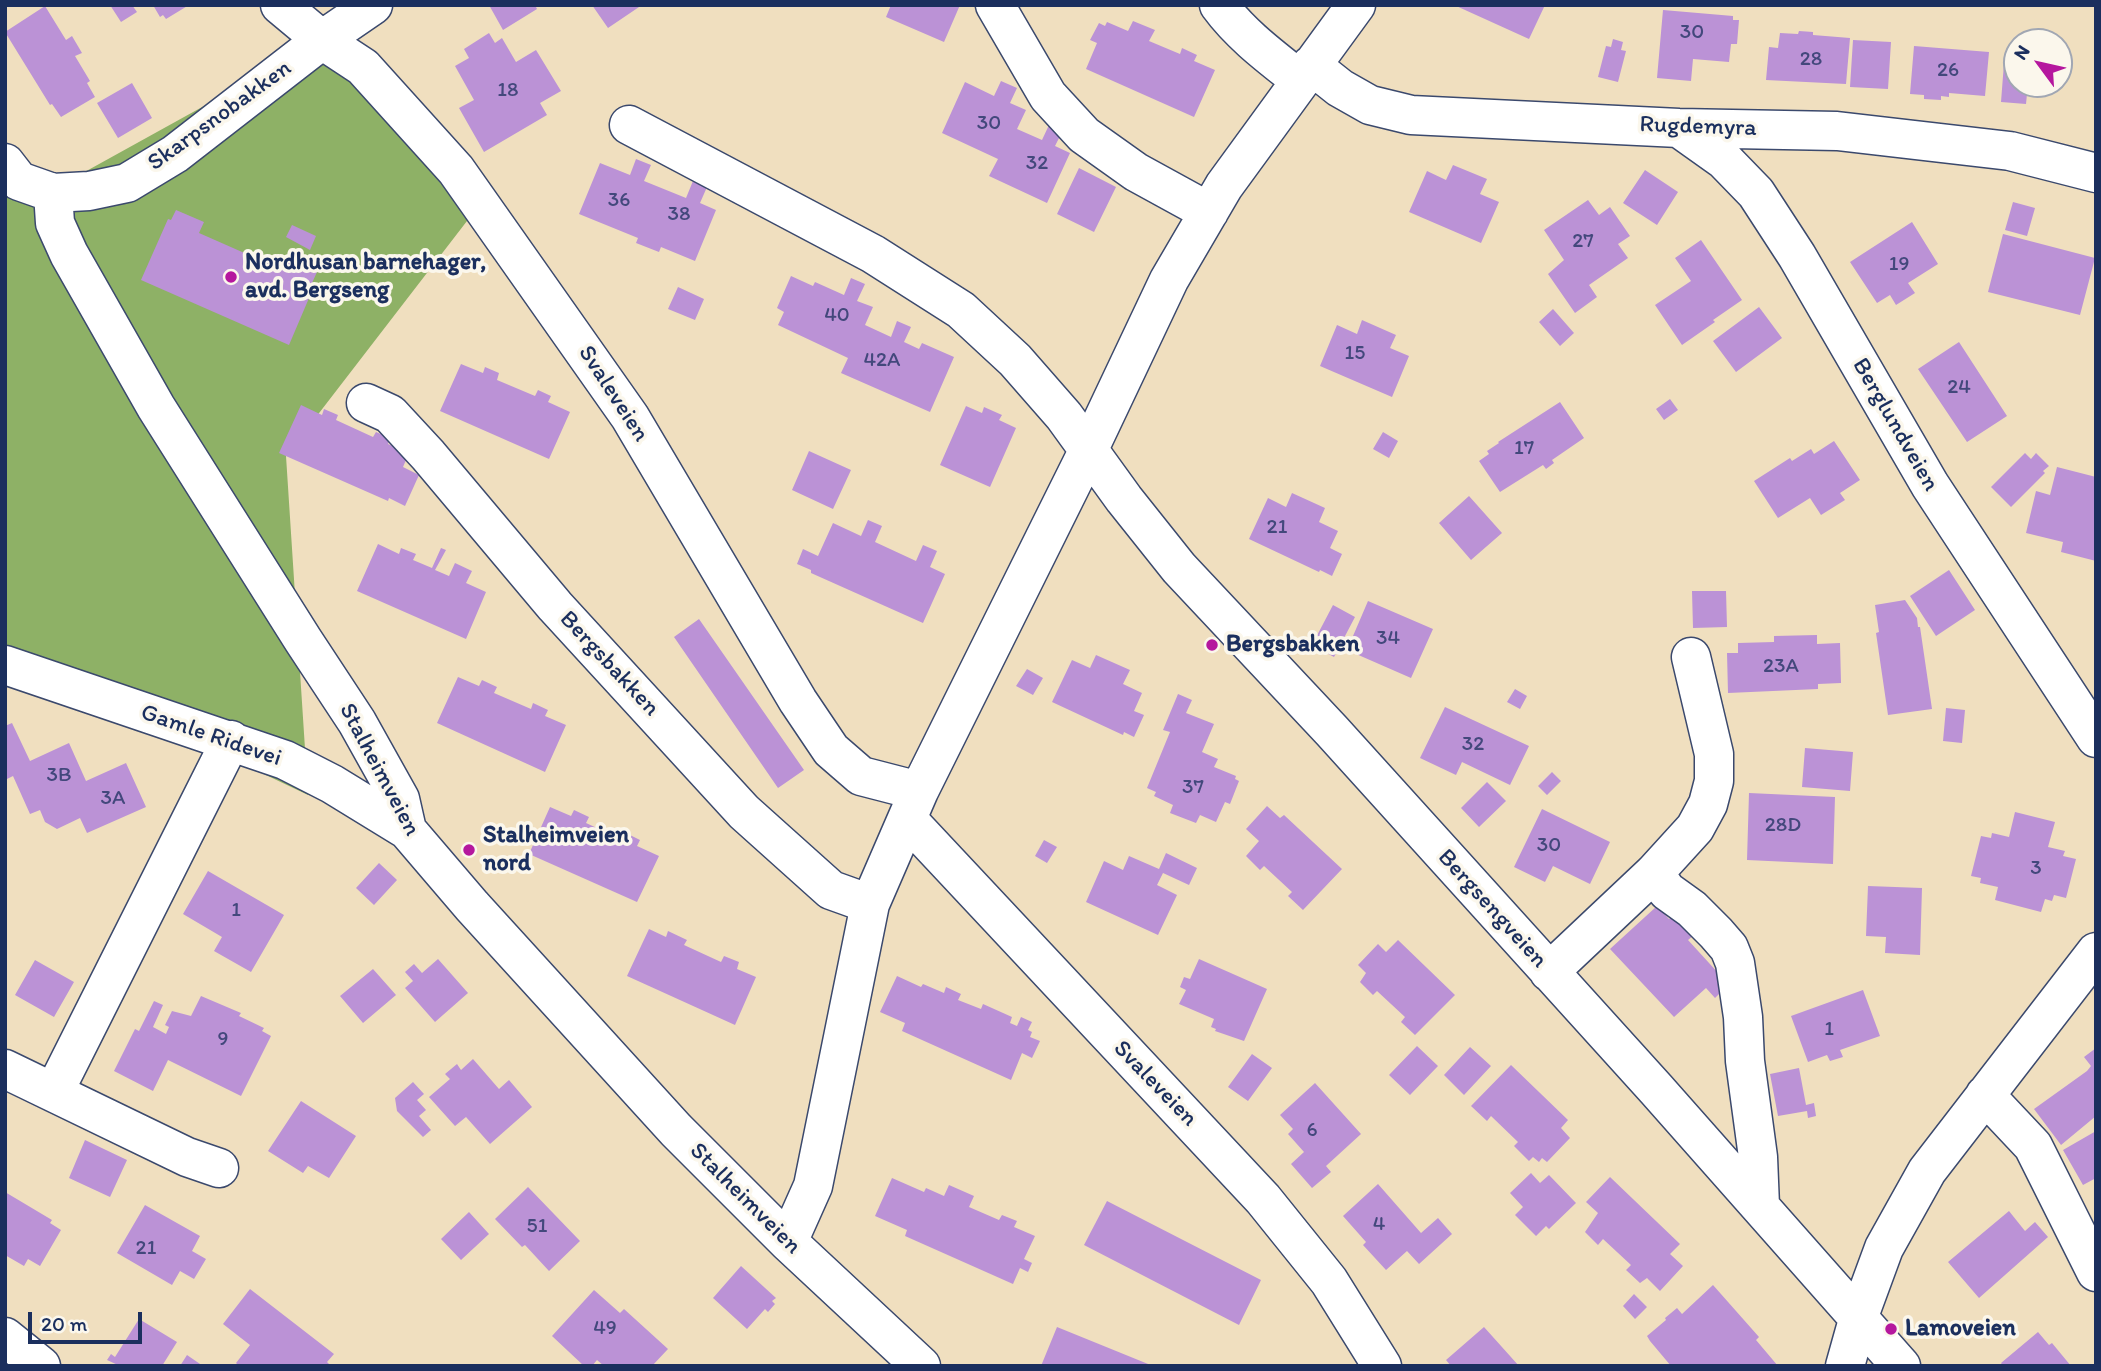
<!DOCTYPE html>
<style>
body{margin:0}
#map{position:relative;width:2101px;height:1371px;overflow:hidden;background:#f0dfbf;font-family:Itim,sans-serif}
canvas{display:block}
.frame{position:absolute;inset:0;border:7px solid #1b2f5e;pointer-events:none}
.north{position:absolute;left:2003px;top:28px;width:70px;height:70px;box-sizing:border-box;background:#fbf7ec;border:2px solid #a1a7b3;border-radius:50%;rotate:303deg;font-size:19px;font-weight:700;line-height:28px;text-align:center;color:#1b2f5e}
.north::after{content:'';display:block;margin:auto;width:24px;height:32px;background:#b5179e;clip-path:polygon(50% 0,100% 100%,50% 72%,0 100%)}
.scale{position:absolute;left:28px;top:1312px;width:114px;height:32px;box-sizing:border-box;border:4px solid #1b2f5e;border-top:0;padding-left:9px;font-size:21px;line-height:24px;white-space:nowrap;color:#1b2f5e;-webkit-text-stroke:5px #fbf7ec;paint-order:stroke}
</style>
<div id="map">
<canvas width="2101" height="1371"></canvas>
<div class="frame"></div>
<div class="north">N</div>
<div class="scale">20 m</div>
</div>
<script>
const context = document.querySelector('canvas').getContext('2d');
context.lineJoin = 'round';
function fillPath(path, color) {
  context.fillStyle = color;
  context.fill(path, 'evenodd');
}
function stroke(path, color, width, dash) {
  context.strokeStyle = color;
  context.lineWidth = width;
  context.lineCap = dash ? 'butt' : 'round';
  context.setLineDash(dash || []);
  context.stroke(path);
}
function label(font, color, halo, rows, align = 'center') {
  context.font = font + ' Itim,sans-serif';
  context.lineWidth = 7;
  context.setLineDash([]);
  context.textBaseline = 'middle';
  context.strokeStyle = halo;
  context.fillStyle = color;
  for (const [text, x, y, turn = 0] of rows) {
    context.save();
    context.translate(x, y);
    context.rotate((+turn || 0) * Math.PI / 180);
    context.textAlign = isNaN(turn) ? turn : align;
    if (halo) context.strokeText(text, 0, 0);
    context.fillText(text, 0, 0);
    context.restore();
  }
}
fillPath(new Path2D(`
 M345,28L477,208L286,456L308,795L5,651V155L34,200Z`), '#8eb166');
fillPath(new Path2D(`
 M110,5H132L137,12L121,22Z
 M153,5H189L166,19L163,15L160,17Z
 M489,5H535L537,9L503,30Z
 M592,5H642L608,28Z
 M891,5H960L944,42L886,17Z
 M1454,5H1545L1529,39Z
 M45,6L66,40L72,36L82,53L75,56L90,81L87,83L95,97L61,117L52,104L50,105L5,32Z
 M1663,10L1733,16V20H1739L1737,44H1731L1729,62L1693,59L1691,81L1657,78Z
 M1133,21L1155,30L1149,41L1180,54L1182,48L1197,55L1194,61L1215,70L1194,117L1086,69L1097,43L1090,40L1099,23L1105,26L1107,22L1128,31Z
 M1799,31L1813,32V35L1850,38L1846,84L1766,80L1769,47L1778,48L1780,33L1798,34Z
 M489,33L495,43L502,38L516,62L536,50L561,91L540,103L547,115L484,152L459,108L474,100L455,66L469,58L464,49Z
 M1613,39L1623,42L1621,50L1626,51L1618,82L1598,77L1606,46L1611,47Z
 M1853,40L1891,42L1888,89L1850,87Z
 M1914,46L1989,52L1985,96L1949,93V97L1941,96V100L1924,99V95L1910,94Z
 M2004,63L2017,65V84H2028L2026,104L2001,102Z
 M1001,81L1017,88L1010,103L1026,110L1017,129L1042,140L1049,125L1062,132L1055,146L1070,153L1047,203L989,176L998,159L942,133L965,82L994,96Z
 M132,83L152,118L118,138L97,103Z
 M636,159L651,165L644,181L686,198L693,181L707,187L700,203L716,210L695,261L661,247L659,252L636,243L638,238L579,214L600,163L630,175Z
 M1453,165L1487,179L1480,194L1499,202L1481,243L1409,212L1427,171L1446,180Z
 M1079,168L1116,187L1094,232L1057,214Z
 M1645,170L1678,192L1657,225L1623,203Z
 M1588,200L1599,215L1610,207L1630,236L1618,244L1628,258L1589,285L1597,297L1575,313L1548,274L1564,260L1544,230Z
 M2013,202L2035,208L2027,236L2005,230Z
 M176,210L204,222L199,233L283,270L288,259L317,272L312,283L315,284L289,345L141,280L168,219L171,220Z
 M1912,222L1938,264L1908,283L1915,293L1896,305L1890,295L1877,303L1850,262Z
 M292,225L316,236L310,250L286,237Z
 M2003,234L2095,258L2080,315L1988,292Z
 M1701,240L1742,300L1713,320L1715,322L1682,345L1655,305L1691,281L1675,258Z
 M791,276L813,286L815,282L844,295L851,278L865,284L857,301L873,307L865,325L891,337L897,321L911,327L904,342L919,349L922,343L954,357L930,412L841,373L848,358L778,325L784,312L777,308Z
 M678,287L704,299L695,320L668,309Z
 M1759,307L1782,338L1736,372L1713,341Z
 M1553,309L1574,333L1560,346L1539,322Z
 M1362,320L1396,335L1390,348L1409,356L1392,397L1320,366L1337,325L1357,334Z
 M1959,342L2007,416L1967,442L1918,369Z
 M461,364L483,373L485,367L499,373L497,380L535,396L538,390L551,396L548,402L570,412L549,459L440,411Z
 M1670,399L1678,410L1664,420L1656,409Z
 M1560,402L1584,438L1552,460L1554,463L1546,469L1543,465L1500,492L1479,461L1489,454L1487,451L1499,443L1498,442Z
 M301,405L322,415L324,409L338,415L336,420L373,437L376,432L390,438L388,444L409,453L403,467L419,475L405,506L389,498L388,501L279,453Z
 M966,406L982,413L984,407L1002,415L999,420L1016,428L990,487L940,465Z
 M1383,432L1398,441L1389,458L1373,449Z
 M1834,441L1860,480L1840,493L1845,500L1821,515L1810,498L1778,518L1754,481L1790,458L1792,461L1811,449L1814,454Z
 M809,451L851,470L833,509L792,490Z
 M2025,453L2031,459L2036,453L2049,466L2043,471L2045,473L2011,507L1991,487Z
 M2057,467L2096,477V561L2061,552L2063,542L2026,533L2036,491L2050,495Z
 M1292,493L1325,508L1319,522L1338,531L1330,548L1342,554L1332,576L1320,570L1319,572L1249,539L1268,498L1286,507Z
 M1469,496L1502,533L1471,560L1439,523Z
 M868,520L882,526L875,542L916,561L923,545L937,551L930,567L945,574L923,623L811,573V570L797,564L803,549L818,556L833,523L861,536Z
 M378,544L399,554L401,548L416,554L413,560L432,568L441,548L446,550L435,570L449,576L455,563L472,571L466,583L486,592L466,639L357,591Z
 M1949,570L1975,610L1936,636L1910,596Z
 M1692,591H1726L1727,627L1693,628Z
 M1905,600L1917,618L1918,627H1920L1932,709L1888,715L1876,633L1879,632L1875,605Z
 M1368,601L1433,629L1411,678L1347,650Z
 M1333,605L1355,617L1334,657L1312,645Z
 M699,619L804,770L778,788L674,637Z
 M1817,635V644L1840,643L1841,683L1818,684V689L1728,693L1727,653H1738V643L1774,642V636Z
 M1096,655L1130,670L1123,684L1142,693L1134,711L1144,715L1134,737L1124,732L1123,735L1052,702L1072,660L1090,668Z
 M1027,669L1043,678L1033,695L1016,686Z
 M458,677L479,686L482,680L497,687L494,693L531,709L533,703L548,710L545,716L566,725L545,772L437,723Z
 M1515,689L1527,696L1520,709L1507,702Z
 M1178,694L1192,700L1186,713L1214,724L1202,752L1218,759L1214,767L1236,776L1235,779L1239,781L1230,804L1225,802L1216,822L1200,815L1196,823L1170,813L1173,805L1154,796L1156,792L1147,788L1170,732L1163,730Z
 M1445,707L1529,746L1510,785L1462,762L1456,775L1420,758Z
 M1946,708L1965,710L1962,743L1943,741Z
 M12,723L30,761L69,743L86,781L126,763L146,807L87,833L80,818L57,829L45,822L40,810L30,814L13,776L5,780V726Z
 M1805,748L1853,752L1850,791L1802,787Z
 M1552,772L1561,781L1547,795L1538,786Z
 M1487,782L1506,801L1479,827L1461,808Z
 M1749,793L1835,797L1833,864L1747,860Z
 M1267,806L1280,818L1284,815L1342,869L1303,910L1288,896L1292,892L1264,866L1260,870L1246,856L1259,841L1246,829Z
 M550,807L571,816L574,810L589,817L586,823L623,840L626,833L640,840L637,846L659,856L637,902L529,854Z
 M1542,809L1610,842L1590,884L1553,866L1545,882L1514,867Z
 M2015,812L2055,822L2048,847L2065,851L2063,856L2076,859L2066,898L2054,895L2052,901L2045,899L2041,912L1995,900L1998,887L1980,883L1981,878L1971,876L1981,836L1991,838L1992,833L2009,837Z
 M1044,840L1057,847L1047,863L1035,856Z
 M1166,853L1197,868L1189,885L1163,873L1157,885L1177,895L1158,935L1086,902L1104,861L1123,870L1129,856L1159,869Z
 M379,863L397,880L374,905L356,888Z
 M208,871L284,915L251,972L214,951L222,937L183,914Z
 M1868,886L1922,888L1920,955L1885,953L1886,937L1866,936Z
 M1657,906L1669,919L1675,914L1694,935L1688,940L1720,975L1717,978L1726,987L1715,998L1706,988L1674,1017L1610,949Z
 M649,929L666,937L668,931L687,940L684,945L721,962L724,956L739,962L737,969L756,977L735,1025L627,976Z
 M1398,940L1455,995L1415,1035L1401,1022L1405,1017L1377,991L1373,995L1360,982L1366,973L1358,965L1378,944L1386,952Z
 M438,959L468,993L435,1022L405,988L413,981L405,972L414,964L422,973Z
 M1199,959L1267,989L1244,1041L1215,1031L1216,1029L1211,1027L1214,1019L1179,1004L1186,990L1180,987L1184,977L1190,979Z
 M35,960L74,982L54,1017L15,995Z
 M373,969L396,995L363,1023L340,996Z
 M897,976L921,987L923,984L944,993L946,987L961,994L958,1000L981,1009L983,1004L1012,1017L1010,1023L1017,1026L1021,1017L1032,1022L1028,1030L1032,1032L1030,1037L1040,1041L1032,1058L1022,1053L1011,1080L902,1031L905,1023L880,1012Z
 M1863,990L1880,1036L1840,1050L1843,1057L1830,1061L1827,1055L1808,1062L1791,1016Z
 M201,996L241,1013L239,1016L264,1028L262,1031L271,1036L241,1096L168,1060L153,1091L114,1071L135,1029L139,1031L154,1001L163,1005L153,1027L166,1034L169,1027L165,1025L172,1011L191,1016Z
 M1417,1046L1438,1066L1410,1095L1389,1075Z
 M1470,1047L1491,1066L1464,1095L1444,1075Z
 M2096,1048V1116L2061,1145L2034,1109L2087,1071L2091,1066L2084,1057Z
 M1252,1054L1272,1068L1248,1101L1228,1087Z
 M473,1059L499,1089L509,1080L532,1107L490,1144L466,1117L455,1126L429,1097L450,1079L445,1074L457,1064L461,1070Z
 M1511,1065L1568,1120L1561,1128L1570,1138L1547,1162L1542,1158L1539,1162L1533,1157L1529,1161L1514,1146L1518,1142L1491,1116L1487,1121L1471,1106Z
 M1799,1068L1806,1105L1814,1103L1816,1116L1808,1118L1807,1111L1778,1116L1770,1074Z
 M413,1082L424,1094L417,1100L426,1110L419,1116L431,1130L423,1137L397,1111L395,1098Z
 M1315,1083L1361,1134L1326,1166L1331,1172L1312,1188L1291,1164L1304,1152L1288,1134L1293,1129L1280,1115Z
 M301,1101L356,1136L329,1178L308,1166L303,1173L268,1151Z
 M2096,1131V1178L2083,1185L2063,1150Z
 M85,1140L127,1160L110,1197L69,1178Z
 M1531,1173L1540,1183L1549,1175L1576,1203L1549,1229L1546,1226L1536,1236L1515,1215L1523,1207L1510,1193Z
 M1610,1177L1680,1244L1670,1254L1683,1266L1660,1291L1647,1278L1640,1283L1626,1270L1631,1265L1603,1239L1598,1245L1585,1232L1598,1213L1586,1202Z
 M892,1178L924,1192L926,1188L944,1196L949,1185L974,1196L969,1207L999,1220L1002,1215L1017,1221L1014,1227L1035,1236L1024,1259L1032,1263L1028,1272L1020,1268L1013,1284L905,1236L907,1230L875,1216Z
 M1378,1184L1421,1233L1438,1218L1452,1234L1419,1264L1407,1251L1386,1270L1363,1245L1366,1242L1343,1216Z
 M528,1187L580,1241L549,1271L525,1245L522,1247L495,1219Z
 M5,1192L52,1220L50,1223L61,1230L40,1266L28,1259L24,1266L5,1255Z
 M1107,1201L1261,1280L1239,1325L1084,1245Z
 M145,1205L200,1236L192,1251L206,1259L194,1279L180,1271L172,1285L117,1253Z
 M2009,1211L2025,1231L2035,1222L2048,1237L1979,1298L1948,1262Z
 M469,1212L489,1234L461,1260L441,1239Z
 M741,1266L776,1298L772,1301L775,1304L768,1312L765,1309L747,1329L713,1298Z
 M1713,1285L1759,1337L1756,1340L1778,1366H1671L1650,1341L1647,1336L1666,1320L1665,1318L1677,1308L1682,1314Z
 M250,1289L334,1354L327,1362L331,1366H239L236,1363L250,1345L223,1324Z
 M594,1290L620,1313L624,1309L668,1349L652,1366H604L597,1360L592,1366H584L552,1336Z
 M1634,1294L1647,1307L1635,1319L1623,1306Z
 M139,1319L177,1342L162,1366H120L107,1360L111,1354L115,1357Z
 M1057,1327L1153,1366H1041Z
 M1484,1327L1519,1366H1451L1446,1360Z
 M2038,1332L2049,1345L2052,1343L2071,1366H2003L2001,1363Z
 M187,1355L203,1366H180Z`), '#bb92d6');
const minor = new Path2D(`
 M280,5L322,40L363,67L456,170L630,417L798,701L831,750L861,776L919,791
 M995,5L1048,96L1084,135L1136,172L1209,212
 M1219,5C1241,35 1271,57 1300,80
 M1311,65L1340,88L1370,105L1411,115L1679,128L1837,131L2010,151L2096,173
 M629,125L873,254L961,310L1015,360L1064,416L1124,499L1179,568L1332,731L1656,1089L1901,1366
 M1679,128L1724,160L1756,193L1797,256L1930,485L2096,738
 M5,163L19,181L53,193L89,191L127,183L175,154L322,40L373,5
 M53,193L55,223L69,254L156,407L303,640L357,722L400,799L407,830L472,906L676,1130L788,1242L921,1366
 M366,403L390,414L428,455L555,606L744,812L831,890L870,904
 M5,665L285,760L332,784L407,830
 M907,819L1263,1199L1329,1281L1382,1366
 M1654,873L1667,891L1692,909L1716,933L1729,948L1735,963L1743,1017L1745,1061L1758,1157L1760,1206
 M1549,972L1654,873L1695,828L1708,804L1714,781V754L1691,657
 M5,1069L187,1157L219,1168
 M54,1092L231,740
 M1985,1095L2033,1146L2096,1272
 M788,1242L813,1186L870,904L919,791L1089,449L1169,280L1224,186L1356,5
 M5,1337L41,1366
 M1845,1366L1859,1316L1884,1248L1927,1171L2096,952`);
stroke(minor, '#3b496d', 41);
stroke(minor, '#fff', 38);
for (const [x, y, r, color] of [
 [231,277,7,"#b5179e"],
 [1212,645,7,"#b5179e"],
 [469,850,7,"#b5179e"],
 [1891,1329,7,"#b5179e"]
]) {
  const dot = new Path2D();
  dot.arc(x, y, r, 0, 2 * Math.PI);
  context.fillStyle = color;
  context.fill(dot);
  stroke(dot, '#fbf7ec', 2.5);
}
label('21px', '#43487c', null, [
 ["30",1692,33],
 ["28",1811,60],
 ["26",1948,71],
 ["18",508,91],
 ["30",989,124],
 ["32",1037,164],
 ["36",619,201],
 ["38",679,215],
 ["27",1583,242],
 ["19",1899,265],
 ["40",837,316],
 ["15",1355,354],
 ["42A",882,361],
 ["24",1959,388],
 ["17",1524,449],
 ["21",1277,528],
 ["34",1388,639],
 ["23A",1781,667],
 ["32",1473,745],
 ["3B",59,776],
 ["37",1193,788],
 ["3A",113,799],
 ["28D",1783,826],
 ["30",1549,846],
 ["3",2036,869],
 ["1",236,911],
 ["1",1829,1030],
 ["9",223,1040],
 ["6",1312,1131],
 ["4",1379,1225],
 ["51",537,1227],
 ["21",146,1249],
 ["49",605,1329]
]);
label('24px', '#1b2f5e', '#fbf7ec', [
 ["Skarpsnobakken",220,116,-36],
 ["Rugdemyra",1698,127,2],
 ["Svaleveien",613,394,57],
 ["Berglundveien",1895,425,60],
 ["Bergsbakken",609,664,47],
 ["Gamle Ridevei",211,736,19],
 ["Stalheimveien",379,770,62],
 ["Bergsengveien",1492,909,48],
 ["Svaleveien",1155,1084,46],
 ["Stalheimveien",745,1199,45]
]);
label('bold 24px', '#1b2f5e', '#fbf7ec', [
 ["Nordhusan barnehager,",245,263],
 ["avd. Bergseng",245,291],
 ["Bergsbakken",1226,645],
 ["Stalheimveien",483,836],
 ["nord",483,864],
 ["Lamoveien",1905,1329]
], 'left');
</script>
